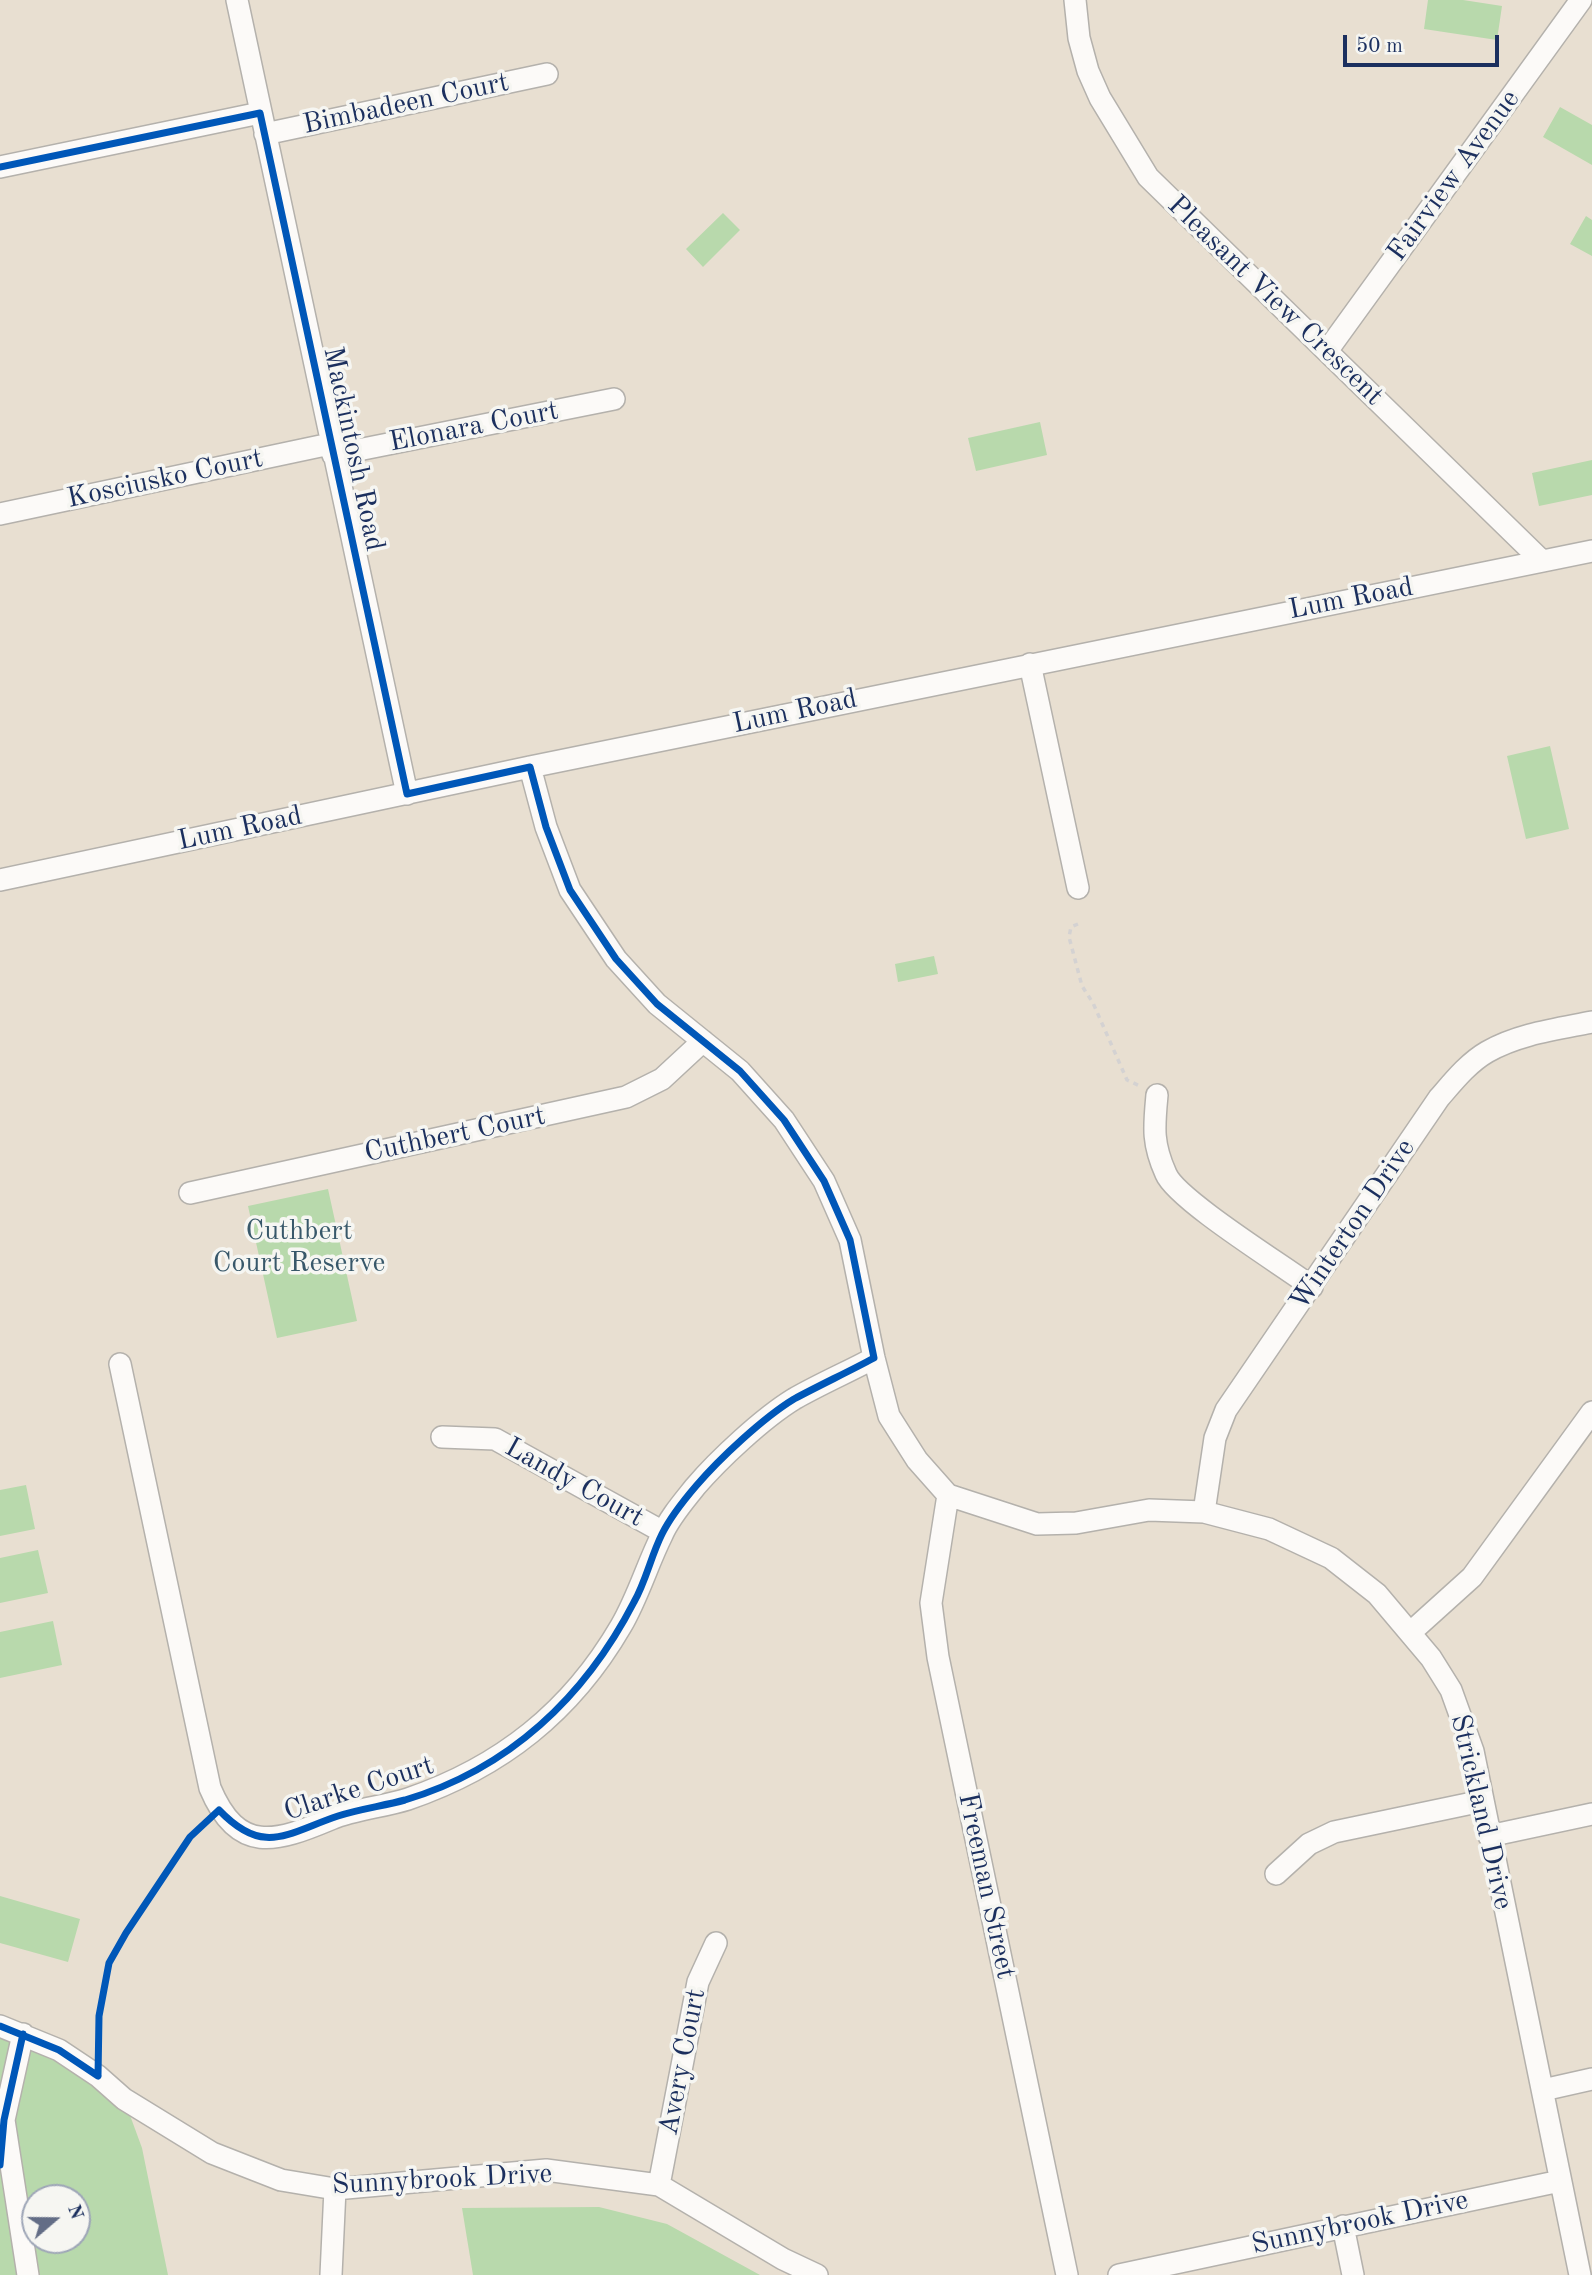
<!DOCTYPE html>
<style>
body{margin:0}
#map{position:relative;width:1592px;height:2275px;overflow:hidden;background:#e8dfd1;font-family:"Old Standard TT",serif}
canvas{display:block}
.north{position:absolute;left:21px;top:2184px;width:70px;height:70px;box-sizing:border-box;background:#f6f6f2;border:2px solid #9ea6b7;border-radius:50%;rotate:70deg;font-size:19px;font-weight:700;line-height:28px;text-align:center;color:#1b2f5e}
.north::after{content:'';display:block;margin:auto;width:24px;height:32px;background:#636d86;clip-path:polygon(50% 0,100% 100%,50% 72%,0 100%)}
.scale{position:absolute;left:1343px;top:35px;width:156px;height:32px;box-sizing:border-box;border:4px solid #1b2f5e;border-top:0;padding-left:9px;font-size:21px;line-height:24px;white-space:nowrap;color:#1b2f5e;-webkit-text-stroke:5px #f6f6f2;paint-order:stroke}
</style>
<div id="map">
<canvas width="1592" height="2275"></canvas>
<div class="north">N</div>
<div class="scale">50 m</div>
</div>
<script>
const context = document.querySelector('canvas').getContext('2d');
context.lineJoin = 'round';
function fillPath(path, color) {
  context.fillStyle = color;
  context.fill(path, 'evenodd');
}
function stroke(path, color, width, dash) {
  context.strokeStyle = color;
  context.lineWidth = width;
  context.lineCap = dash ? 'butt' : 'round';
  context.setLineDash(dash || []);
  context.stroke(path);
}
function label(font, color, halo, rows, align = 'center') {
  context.font = font + ' "Old Standard TT",serif';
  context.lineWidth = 7;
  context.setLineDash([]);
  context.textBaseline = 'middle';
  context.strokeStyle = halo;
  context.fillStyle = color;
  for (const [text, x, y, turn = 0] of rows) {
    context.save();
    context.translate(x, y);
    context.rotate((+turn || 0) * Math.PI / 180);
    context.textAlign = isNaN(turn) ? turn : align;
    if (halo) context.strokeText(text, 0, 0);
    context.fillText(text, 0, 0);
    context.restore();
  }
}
fillPath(new Path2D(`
 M1428,0H1463L1502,6L1497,40L1424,29Z
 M1560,107L1592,125V165L1543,137Z
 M723,213L740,230L703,267L686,249Z
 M1586,216L1592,220V256L1570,244Z
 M1040,422L1047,455L976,471L968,438Z
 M1592,460V495L1539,506L1532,473Z
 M1550,746L1569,829L1526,839L1507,756Z
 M934,956L938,974L898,982L895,964Z
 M328,1189L357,1321L277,1338L248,1206Z
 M26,1485L35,1529L0,1536V1490Z
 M38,1550L48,1593L0,1603V1558Z
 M53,1621L62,1665L0,1678V1632Z
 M0,1896L80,1919L68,1962L0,1943Z
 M0,2028L124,2099L142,2148L168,2275H0ZM35,2198H77V2240H35Z
 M599,2207L667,2224L760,2275H473L462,2208Z`), '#b8d9ac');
const minor = new Path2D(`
 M237,0L407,794
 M1075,0L1079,38L1088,71L1100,98L1148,177L1542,561
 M265,134L547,74
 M0,167L260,113
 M1327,351L1581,0
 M333,455L614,399
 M0,514L330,444
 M1030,664L1078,888
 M530,767L546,827L570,890L616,959L657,1004L740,1071L784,1120L824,1181L850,1240L874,1358L889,1416L917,1460L948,1495L1037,1524L1076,1523L1149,1510L1204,1512L1269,1529L1331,1558L1377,1594L1431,1658L1451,1690L1473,1751L1580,2275
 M0,880L530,767L1592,551
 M1157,1095C1154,1127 1152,1143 1166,1174C1177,1200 1284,1266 1312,1287
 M190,1193L626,1097L662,1079L703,1041
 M120,1364L210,1788C238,1855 276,1842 331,1819C355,1809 383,1807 408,1799C501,1767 571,1712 621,1626C638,1597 647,1565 662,1535C669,1518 684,1501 695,1487C719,1459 763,1418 794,1399C820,1384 848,1372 874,1358
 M442,1437L495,1439L663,1532
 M948,1495L931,1603L938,1657L1067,2275
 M1204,1512L1215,1438L1226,1410L1439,1098C1453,1082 1468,1063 1487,1052C1518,1034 1557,1029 1592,1022
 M1411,1632L1472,1577L1592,1412
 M1489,1836L1592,1814
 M1276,1874L1309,1844L1334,1832L1482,1801
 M0,2026L59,2050L98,2076L124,2099L212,2153L281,2180L335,2189L546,2170L659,2185L783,2259L817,2275
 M23,2034L4,2120L28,2275
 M1543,2090L1592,2079
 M659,2185L698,1982L716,1943
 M1343,2226L1353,2275
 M331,2275L335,2189
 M1119,2275L1560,2181`);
stroke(minor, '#b4b1ac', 24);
stroke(new Path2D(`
 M1078,924L1071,927L1069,937L1082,986L1093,1003L1127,1080L1140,1086
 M98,2053L99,2016`), '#d4d2d2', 3.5, [5, 5]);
stroke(minor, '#fcfaf8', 21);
stroke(new Path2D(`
 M0,167L260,113L407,794L530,767L546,827L570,890L616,959L657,1004L740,1071L784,1120L824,1181L850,1240L874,1358C848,1372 820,1385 794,1399C763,1418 720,1458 696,1486C684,1500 670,1518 662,1534C651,1556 646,1581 634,1602C585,1697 509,1769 405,1800C383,1806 359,1809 338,1816C287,1833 264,1857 219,1810L190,1837L126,1933L109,1963L99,2016L98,2076
 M0,2026L59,2050L98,2076
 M0,2165L4,2120L23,2034`), '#0057b8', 7);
label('28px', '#1b2f5e', '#f6f6f2', [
 ["Bimbadeen Court",406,104,-12],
 ["Fairview Avenue",1454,176,-54],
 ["Pleasant View Crescent",1275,301,44],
 ["Elonara Court",474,427,-11],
 ["Mackintosh Road",353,449,78],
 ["Kosciusko Court",165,479,-12],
 ["Lum Road",1351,599,-11],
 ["Lum Road",795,712,-12],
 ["Lum Road",240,829,-12],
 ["Cuthbert Court",455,1135,-12],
 ["Winterton Drive",1353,1225,-56],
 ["Landy Court",574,1483,29],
 ["Clarke Court",359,1789,-18],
 ["Strickland Drive",1481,1812,77],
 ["Freeman Street",986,1886,78],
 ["Avery Court",683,2062,-79],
 ["Sunnybrook Drive",442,2180,-3],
 ["Sunnybrook Drive",1360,2223,-12]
]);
label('28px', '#38586a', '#f6f6f2', [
 ["Cuthbert",299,1232],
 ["Court Reserve",299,1264]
]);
</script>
